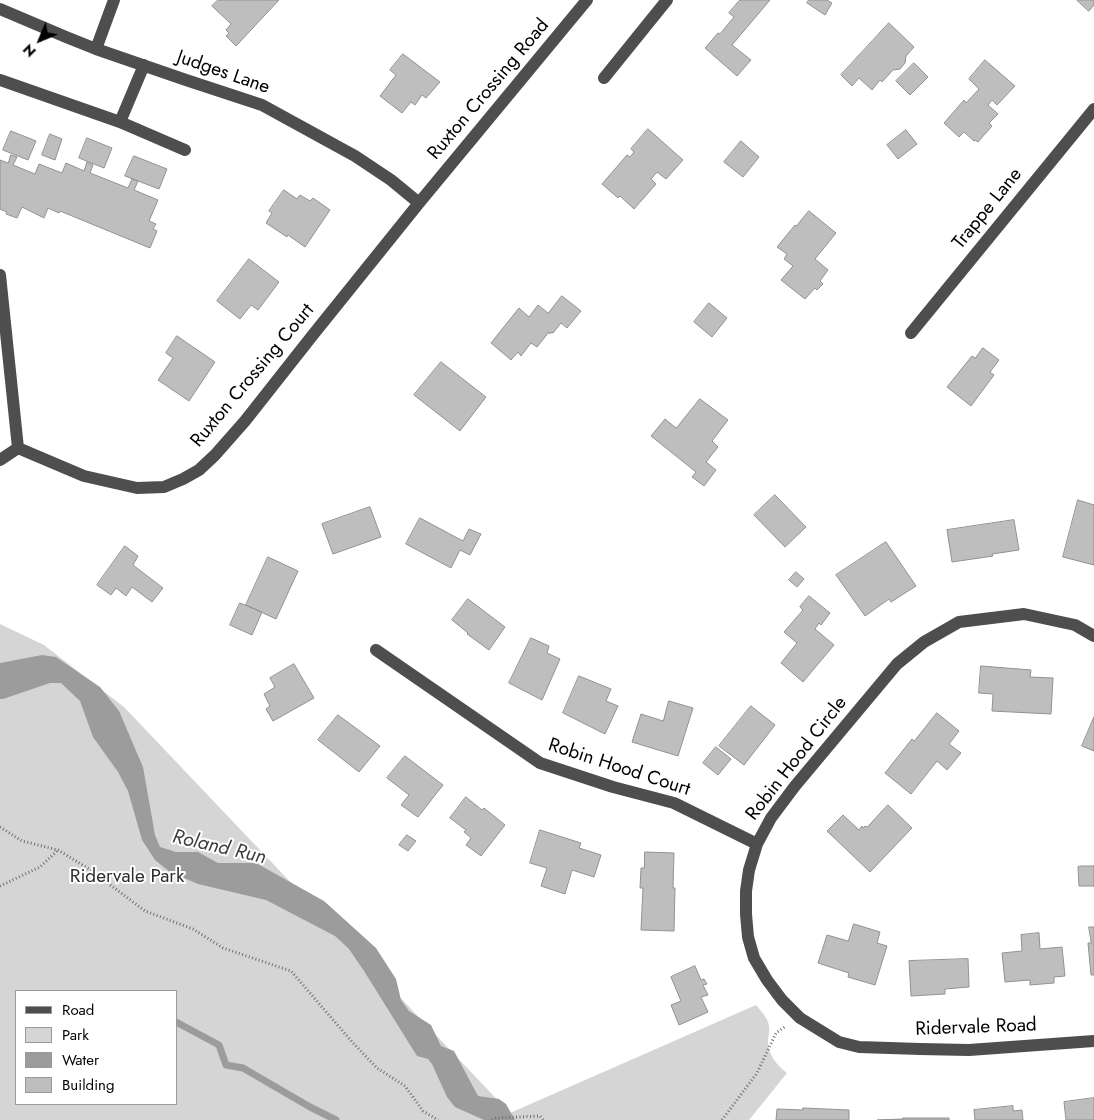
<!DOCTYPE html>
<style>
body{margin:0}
#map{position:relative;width:1094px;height:1120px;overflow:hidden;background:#fff;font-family:Jost,sans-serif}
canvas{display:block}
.legend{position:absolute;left:15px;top:990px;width:162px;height:115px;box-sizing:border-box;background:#fff;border:1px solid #999;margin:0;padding:6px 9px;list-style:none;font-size:15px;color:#000}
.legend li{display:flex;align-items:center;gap:10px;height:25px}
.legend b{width:25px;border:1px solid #999}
.north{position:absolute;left:15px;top:15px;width:50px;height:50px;-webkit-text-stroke:4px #fff;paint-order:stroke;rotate:225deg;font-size:14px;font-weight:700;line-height:20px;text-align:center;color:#000}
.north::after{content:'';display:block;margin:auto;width:18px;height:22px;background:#000;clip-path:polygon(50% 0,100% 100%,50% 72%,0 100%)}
</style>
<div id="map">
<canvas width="1094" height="1120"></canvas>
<ul class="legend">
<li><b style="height:6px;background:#4e4e4e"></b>Road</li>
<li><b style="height:14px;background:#d5d5d5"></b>Park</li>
<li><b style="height:14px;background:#9c9c9c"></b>Water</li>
<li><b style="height:14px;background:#bebebe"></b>Building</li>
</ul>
<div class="north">N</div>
</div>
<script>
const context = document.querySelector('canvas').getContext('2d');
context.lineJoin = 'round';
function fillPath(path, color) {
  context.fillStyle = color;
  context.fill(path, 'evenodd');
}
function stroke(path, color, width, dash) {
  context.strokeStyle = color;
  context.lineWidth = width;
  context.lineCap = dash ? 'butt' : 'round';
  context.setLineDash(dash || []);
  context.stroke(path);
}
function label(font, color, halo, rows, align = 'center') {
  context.font = font + ' Jost,sans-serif';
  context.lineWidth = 4;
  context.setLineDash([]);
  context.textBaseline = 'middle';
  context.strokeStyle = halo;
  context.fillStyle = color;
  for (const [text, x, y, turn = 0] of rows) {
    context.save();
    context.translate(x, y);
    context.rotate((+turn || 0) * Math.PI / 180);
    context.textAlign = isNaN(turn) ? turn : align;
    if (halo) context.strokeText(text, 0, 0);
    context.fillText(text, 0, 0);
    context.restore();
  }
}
fillPath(new Path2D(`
 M0,624L44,645L124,707L510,1113L756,1005C761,1011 768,1018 769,1026C770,1031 768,1037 768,1043C769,1056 777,1065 787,1073L749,1120H0ZM16,991H176V1104H16Z`), '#d5d5d5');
fillPath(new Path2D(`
 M42,655L56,657L100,687L119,711L143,767L155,835L160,847L176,852H198L218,863H256L324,901L376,948L396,979L401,1000L409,1011L431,1025L441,1046L454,1051L478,1096L499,1099L506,1104L515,1120H484L455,1107L447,1097L432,1064L428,1059L417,1056L364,971L349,949L335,936L266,900L198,884L170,872L155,860L142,840L128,791L118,772L93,737L80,701L61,683H50L3,699H0V663Z`), '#9c9c9c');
stroke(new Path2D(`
 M176,1022L219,1045L226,1065L243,1068L310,1107L336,1120`), '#9c9c9c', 7);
const building = new Path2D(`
 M218,0H279L236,46L226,36L229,33L226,30L231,24L212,6Z
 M740,0H770L732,45L751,60L737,76L705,48L718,33L720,34L734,17L729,13Z
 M809,0H827L832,3L825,15L807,3Z
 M1077,0H1094V5L1089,11Z
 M889,23L914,47L906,56L905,63L900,69L893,70L882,82L880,80L872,90L859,78L852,86L841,75Z
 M403,54L440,82L426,98L422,95L415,105L411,102L402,113L380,96L396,75L390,70Z
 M985,60L1015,86L997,105L992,100L988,105L998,114L989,123L992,126L978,142L975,140L974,141L964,132L959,137L944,123L964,100L966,103L979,89L969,79Z
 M914,63L928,77L910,95L896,81Z
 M648,129L683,160L666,179L657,172L651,179L656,184L634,209L620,196L618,198L602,184L627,155L630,157L634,152L631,149Z
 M906,130L917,144L898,159L887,145Z
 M11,131L36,141L28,160L3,150Z
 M50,134L62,139L55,160L42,155Z
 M87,138L112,148L104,168L79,158Z
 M741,141L759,157L743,177L724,162Z
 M11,155L17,157L13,165L35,174L39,164L62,173L66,163L84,171L87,162L93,165L90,173L128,188L132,179L138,181L134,190L158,200L149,221L156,224L153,229L157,231L150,248L60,211L59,213L48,208L44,218L22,207L17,218L6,214L7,212L0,209V160L8,163Z
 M134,156L167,169L159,189L125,176Z
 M284,190L297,199L300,195L310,201L313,198L330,210L305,247L288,235L287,237L266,223L272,213L269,211Z
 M809,211L836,233L815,259L828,270L820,281L823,284L817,290L815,288L805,299L781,280L793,266L784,259L787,254L777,247L795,225L796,226Z
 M249,259L279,282L258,310L251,305L240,319L217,301Z
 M562,296L581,311L567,328L561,323L553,333L552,332L550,334L549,332L537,347L531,343L521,356L518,352L511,360L491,343L519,308L529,317L538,305L548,313Z
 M709,303L727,318L712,337L694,322Z
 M177,336L215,362L189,401L158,380L173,358L166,353Z
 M983,348L999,360L990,372L994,375L971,406L947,387L972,356L975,358Z
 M441,362L486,397L460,431L414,395Z
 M700,399L728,420L712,441L718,447L706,462L716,470L704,486L692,477L696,472L651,436L665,419L676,428Z
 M775,495L806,527L785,547L754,515Z
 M1078,500L1094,505V565L1063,557Z
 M370,507L381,537L333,554L322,524Z
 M420,518L463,541L469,529L481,534L470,555L460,550L451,568L406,544Z
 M1014,520L1019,550L992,554L993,556L952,562L947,530Z
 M886,542L916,586L891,602L889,599L865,616L836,575Z
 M125,546L138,556L133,565L163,588L152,602L132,587L126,596L116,588L111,595L97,585Z
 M268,557L298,571L276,619L246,605Z
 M796,572L804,579L797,587L789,580Z
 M809,596L830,613L821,625L819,623L815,629L834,645L803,682L781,663L797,643L784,632L803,610L800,607Z
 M468,599L505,627L489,650L467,634L468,633L452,620Z
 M240,603L262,612L252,635L230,625Z
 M531,638L549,646L547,653L560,659L542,700L509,683Z
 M294,664L314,698L273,721L266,709L270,706L264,694L275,687L270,678Z
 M981,666L1031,670L1030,677L1053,678L1051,714L992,711L993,694L979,693Z
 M579,676L611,689L606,701L618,706L605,734L563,713Z
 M669,701L693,708L678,756L632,742L641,714L663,721Z
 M751,706L775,725L744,765L719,746Z
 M937,713L959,731L949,744L961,753L947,770L937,761L911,794L885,773L912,739L914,741Z
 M338,715L380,746L359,772L318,740Z
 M1094,717V751L1082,746Z
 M716,747L731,759L718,775L703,763Z
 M405,756L443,785L418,817L401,805L409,795L387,778Z
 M466,797L482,810L484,808L505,825L481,856L466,845L471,838L464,832L466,830L450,818Z
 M888,805L912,828L870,872L827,831L843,815L859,830L862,826L863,828L865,826L867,827Z
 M540,830L581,843L579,848L601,855L594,877L572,870L565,894L541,886L547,868L530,863Z
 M407,835L416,841L408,851L399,845Z
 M645,852L674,853L673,888H675L674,931L641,930L643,888H640L641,868H644Z
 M1081,866H1094V886H1079L1078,867Z
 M854,924L880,932L877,943L887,946L875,985L848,977L849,973L818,963L827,935L848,941Z
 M1089,927H1094V975H1091L1088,943H1091Z
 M1039,933L1040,949L1062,947L1065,976L1054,977V983L1030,985V980L1005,982L1002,953L1022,951L1021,935Z
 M968,959L969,987L945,989V994L911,996L909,961Z
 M695,966L701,980L704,979L707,984L703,985L708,995L701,997L708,1012L679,1025L671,1005L681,1001L671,977Z
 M1094,1098V1120H1066L1064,1102Z
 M1013,1106V1111L1022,1110L1023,1120H975L974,1110Z
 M803,1108L849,1110V1120H776L777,1109L803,1110Z
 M903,1118H949V1120H877L903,1119Z`);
fillPath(building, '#bebebe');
stroke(building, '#929292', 1);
stroke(new Path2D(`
 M0,827L22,841L58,850L89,869L145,911L193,929L223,948L291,971L353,1043L377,1068L405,1086L423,1111L438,1120
 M0,886L40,867L58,850
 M492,1120L496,1118L540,1116L543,1120
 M722,1120L757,1073L776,1033L786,1026`), '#707070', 3, [1, 2.5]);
stroke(new Path2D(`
 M0,9L66,37L96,49L186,80L262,105L355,156L391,180L419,203
 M96,49L114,0
 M604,78L667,0
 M0,80L120,122L185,150
 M120,122L144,65
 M0,275L18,448
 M911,333L1094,109
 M18,448L84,476L137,488L164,487L183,479L199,470L215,455L245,421L312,336L419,203L587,0
 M0,460L18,448
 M1094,636L1075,625L1024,614L959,622L924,642L897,664L795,786L771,818L757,844L749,870L746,891V914L748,937L754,958L767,980L782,1000L800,1018L839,1042L859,1047L920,1049L969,1050L1094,1041
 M376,650L540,763L613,787L674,803L757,844`), '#4e4e4e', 12);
label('19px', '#000', '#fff', [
 ["Judges Lane",223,73,19],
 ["Ruxton Crossing Road",489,90,-50],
 ["Trappe Lane",988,209,-51],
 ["Ruxton Crossing Court",253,376,-50],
 ["Robin Hood Circle",797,759,-52],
 ["Robin Hood Court",619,768,18],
 ["Ridervale Road",976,1028,-2]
]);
label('19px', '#2c2c2c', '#fff', [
 ["Ridervale Park",127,877]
]);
label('italic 20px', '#3d3d3d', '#fff', [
 ["Roland Run",219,848,13]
]);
</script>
